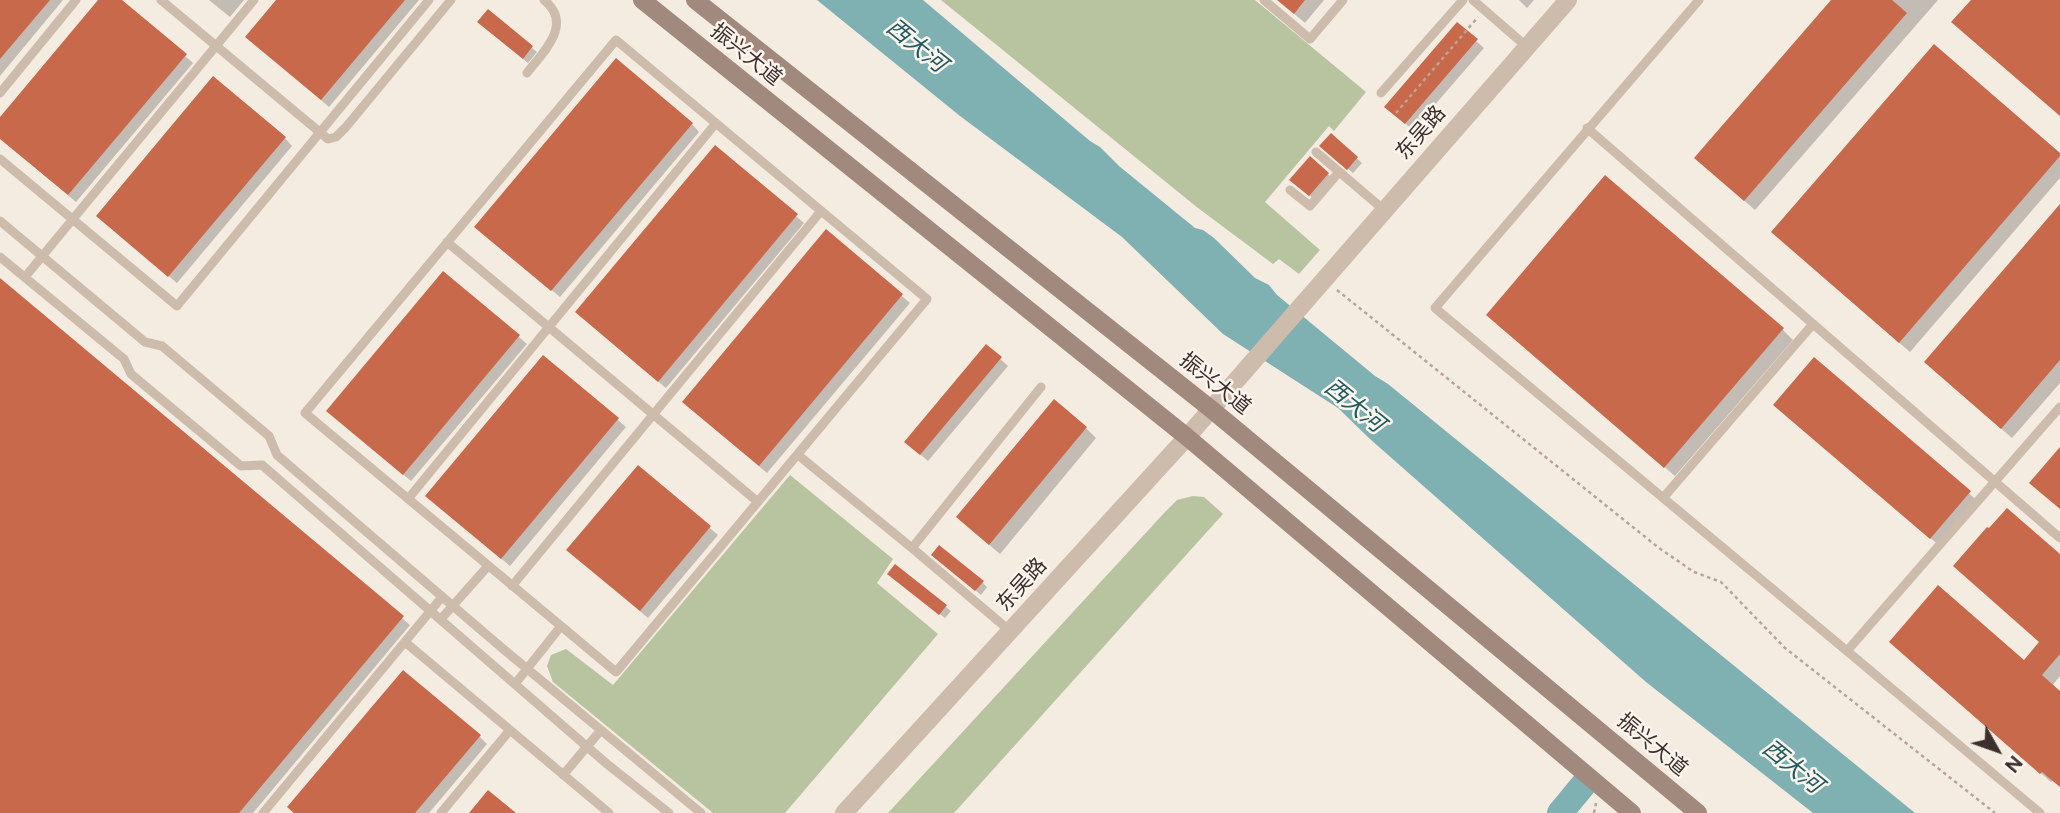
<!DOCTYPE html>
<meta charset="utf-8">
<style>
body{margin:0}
#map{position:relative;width:2060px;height:813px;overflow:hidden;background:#f4ebe1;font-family:Figtree,sans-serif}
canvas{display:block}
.north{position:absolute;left:1962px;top:715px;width:70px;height:70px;-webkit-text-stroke:5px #fbf5ee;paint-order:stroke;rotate:130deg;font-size:19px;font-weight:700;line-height:28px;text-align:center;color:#3b302b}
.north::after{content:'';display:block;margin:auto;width:24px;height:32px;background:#3b302b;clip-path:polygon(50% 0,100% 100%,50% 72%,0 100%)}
</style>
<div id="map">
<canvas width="2060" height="813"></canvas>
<div class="north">N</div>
</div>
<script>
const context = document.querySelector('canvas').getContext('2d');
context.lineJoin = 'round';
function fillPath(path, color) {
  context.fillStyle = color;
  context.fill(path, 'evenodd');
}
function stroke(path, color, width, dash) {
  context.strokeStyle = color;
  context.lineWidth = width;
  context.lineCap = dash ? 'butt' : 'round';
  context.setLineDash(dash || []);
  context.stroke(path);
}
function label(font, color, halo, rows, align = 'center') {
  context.font = font + ' Figtree,"Noto Sans SC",sans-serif';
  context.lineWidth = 5;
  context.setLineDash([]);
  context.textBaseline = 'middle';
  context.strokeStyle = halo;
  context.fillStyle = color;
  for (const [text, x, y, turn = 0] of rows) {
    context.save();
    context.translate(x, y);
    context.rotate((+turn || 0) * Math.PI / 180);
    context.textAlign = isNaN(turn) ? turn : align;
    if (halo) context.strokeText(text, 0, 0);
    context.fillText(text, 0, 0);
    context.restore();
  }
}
fillPath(new Path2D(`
 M941,0H1255L1366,92L1334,131L1329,126L1265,202L1320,250L1299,274L1279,259L1273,264L1198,208Z
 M790,475L893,559L877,583L938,634L785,813H713L553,682L547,666L551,655L566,649L613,685Z
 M1193,496L1204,497L1223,514L954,813H888L1165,512L1177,500Z`), '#b8c4a0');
fillPath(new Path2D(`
 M817,0H923L1090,141L1100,147L1119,166L1195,228L1203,230L1214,238L1255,278L1269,285L1277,295L1375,376L1388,384L1915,813H1813L1646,682L1370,439L1338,408L1223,334L1122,237L960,116Z`), '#7fb0b2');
fillPath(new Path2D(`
 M0,0H63L0,76Z
 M100,0H120L193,63L76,202L0,138V119Z
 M209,0H244L230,17Z
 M278,0H419L329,107L255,44Z
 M1278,0H1324L1305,23Z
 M1519,0H1534L1527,8Z
 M1833,0H1938L1755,210L1707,168Z
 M488,12L537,52L528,63L484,27Z
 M1476,41L1484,48L1413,130L1394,114Z
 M692,124L699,132L560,297L484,234Z
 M1331,135L1362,163L1353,173L1326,151Z
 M285,138L292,146L177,283L106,224Z
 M715,147L804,223L666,388L584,319Z
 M2060,155V178L1910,352L1783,242Z
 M1311,158L1333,179L1315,200L1296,185Z
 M2060,207V383L2012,438L1936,372Z
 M827,232L910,303L767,473L691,409Z
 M444,273L527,344L411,481L336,418Z
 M0,280L410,625L253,813H0Z
 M1499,325L1783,330L1793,340L1675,476Z
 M986,346L1008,366L928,461L914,449Z
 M544,357L626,427L510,566L435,503Z
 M1814,360L1980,503L1942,548L1786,415Z
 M1086,428L1096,438L1000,554L968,527Z
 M638,467L718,535L648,618L576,557Z
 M2060,557V676L2052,686L2060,693V786L2053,780L2051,782L1901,652L2025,662L2041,643Z
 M938,559L982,582L987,587L981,595Z
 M895,567L951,611L945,618L894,579Z
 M479,736L487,744L429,813H296Z`), '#0003');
stroke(new Path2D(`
 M1560,813L1584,784`), '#7fb0b2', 26);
fillPath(new Path2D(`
 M0,0H50L0,59Z
 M98,0H122L187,54L68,195L0,139V117Z
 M276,0H405L321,100L245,37Z
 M1277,0H1305L1294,14Z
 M1831,0H1892L1907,13L1744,201L1694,158Z
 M1971,0H2060V116L1951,22Z
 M488,9L533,46L523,59L477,22Z
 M1457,22L1478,39L1405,124L1384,107Z
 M1934,44L2060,153V156L1899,343L1771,232Z
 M616,58L693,123L551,291L474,227Z
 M213,76L286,137L168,277L96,216Z
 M1331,133L1358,157L1347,170L1319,146Z
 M715,145L798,214L658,382L575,312Z
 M1310,156L1329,173L1309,196L1289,180Z
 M1605,175L1784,328L1664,468L1486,315Z
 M2060,204V360L2001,429L1924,362Z
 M826,229L903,294L759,466L682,402Z
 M443,271L520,335L403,475L326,411Z
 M0,278L404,616L239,813H0Z
 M986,344L1002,357L920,455L904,442Z
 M543,355L619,418L501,559L425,496Z
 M1814,357L1971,491L1930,539L1773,405Z
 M1054,399L1087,427L989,545L956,517Z
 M2060,447V509L2029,483Z
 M638,465L711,526L640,611L566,550Z
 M2007,508L2060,554V654L2042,675L2060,691V787L2042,772L2040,774L1889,642L1938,585L2024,660L2039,642L1953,566L1987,527L1989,528Z
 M939,545L984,581L975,591L931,555Z
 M895,564L947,605L939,615L887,574Z
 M403,670L481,735L415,813H294L287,807Z
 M488,790L516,813H469Z`), '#c8694b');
stroke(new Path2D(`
 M1396,113L1478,17
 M1337,290L1659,548L1694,572L1721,582L1785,648L1995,813
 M1594,813L1596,803`), '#b9a596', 2.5, [3.5, 3.5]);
stroke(new Path2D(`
 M161,0L328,139L336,137L346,127L451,0
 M1264,0L1310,39L1343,0
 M1473,0L1527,47
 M1699,0L1435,308L1847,651L2060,407
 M527,73C543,52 574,24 544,0
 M0,93L76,0
 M1381,93L1463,0
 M1587,128L2060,538
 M1316,152L1384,210
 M0,159L177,306L429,0
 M1290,190L1310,206L1339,172
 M0,221L145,342L162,346L269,436L277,455L502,648L701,813
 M447,242L758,502
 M0,257L124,359L131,374L241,466L262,465L607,764L669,813
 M25,277L254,0
 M798,455L912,548L1041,387
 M1663,498L1813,324
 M408,499L716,123
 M912,548L1010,631
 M512,586L821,211
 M441,619L488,566
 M405,642L609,813
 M1847,651L2040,813
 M515,684L561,626L616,672L927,299L616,40L305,413L561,626
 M563,775L601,730
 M263,813L442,597
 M441,813L510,730`), '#cdbbac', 9);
stroke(new Path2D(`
 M844,813L1187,437L1568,0`), '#cdbbac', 18);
stroke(new Path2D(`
 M642,0L1187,437L1632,813
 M695,0L1211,409L1698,813`), '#a18a7d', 18);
label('21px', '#3b302b', '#fbf5ee', [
 ["振兴大道",746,55,39],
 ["东吴路",1421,133,-49],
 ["振兴大道",1215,384,39],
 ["东吴路",1022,585,-48],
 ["振兴大道",1652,745,40]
]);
label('italic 23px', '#1f5a5e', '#fbf5ee', [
 ["西大河",916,46,39],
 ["西大河",1354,406,39],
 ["西大河",1792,767,39]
]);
</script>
